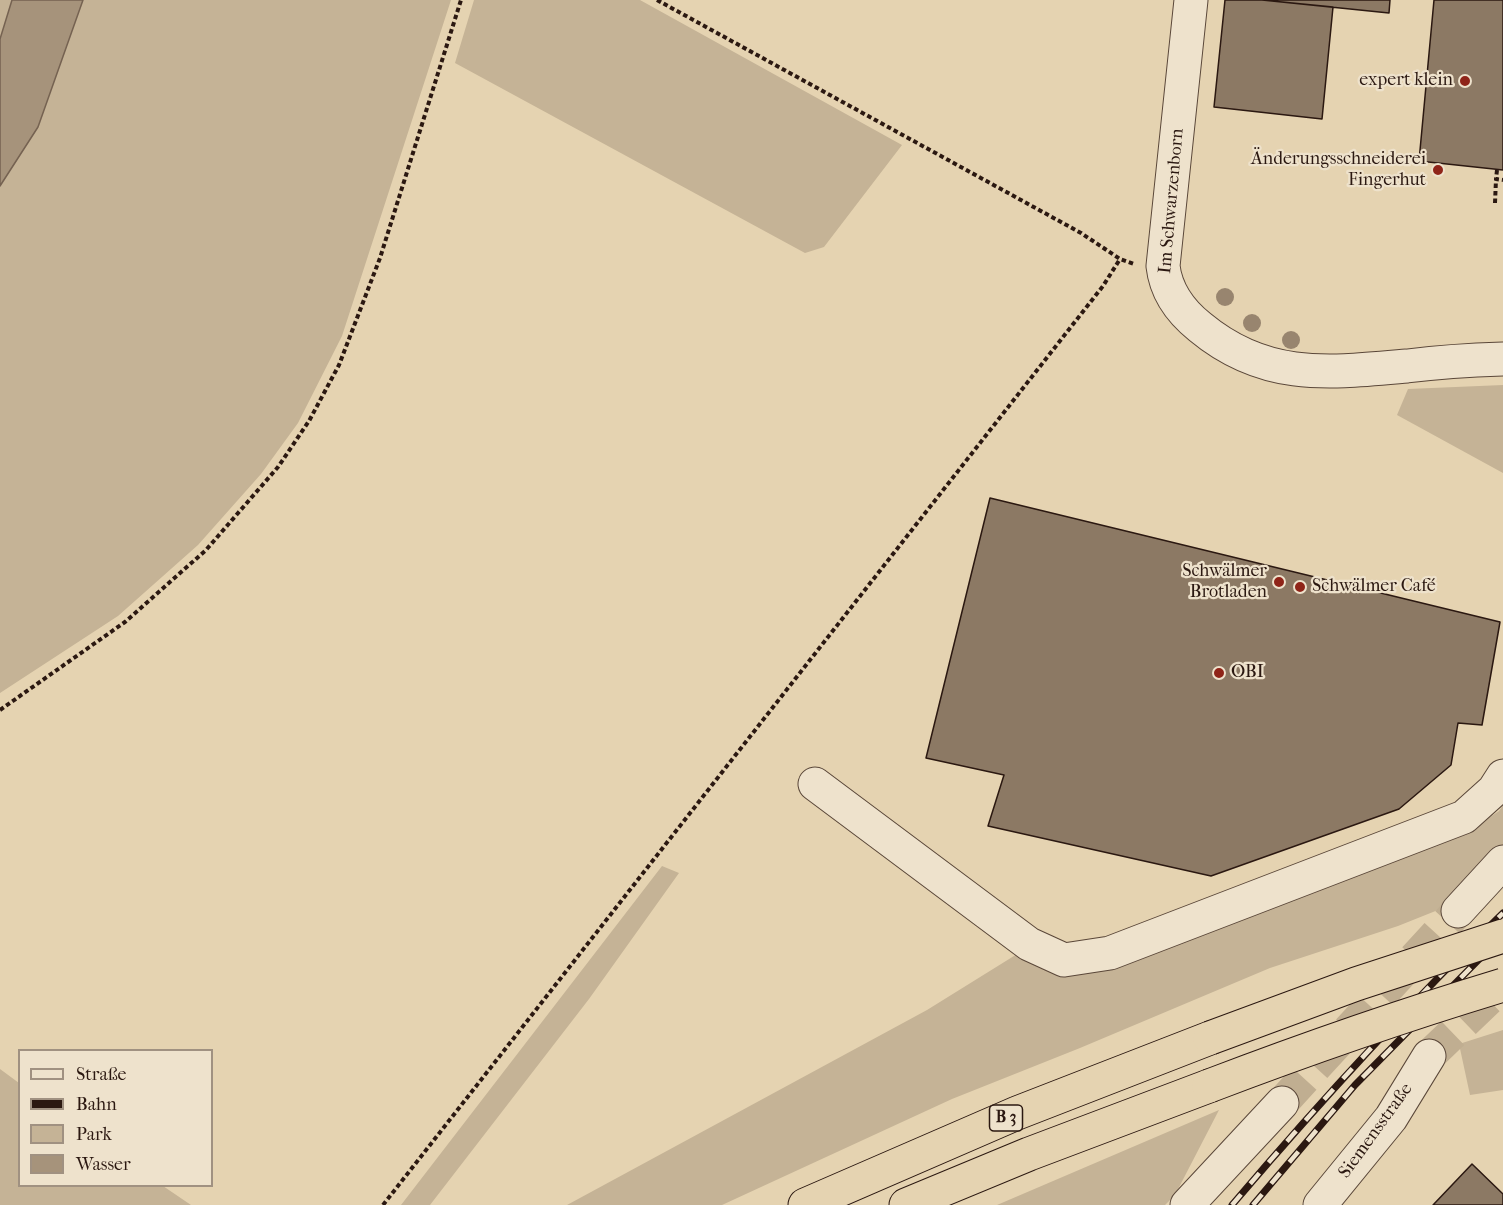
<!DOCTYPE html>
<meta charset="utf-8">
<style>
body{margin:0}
#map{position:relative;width:1503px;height:1205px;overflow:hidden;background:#e5d3b1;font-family:"IM FELL French Canon",serif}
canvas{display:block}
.legend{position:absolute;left:18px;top:1049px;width:195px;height:138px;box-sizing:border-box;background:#eee2cc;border:2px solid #a09181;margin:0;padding:8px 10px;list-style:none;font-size:18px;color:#2b1811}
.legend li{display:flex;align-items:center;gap:12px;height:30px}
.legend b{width:30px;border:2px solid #a09181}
</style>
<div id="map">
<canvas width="1503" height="1205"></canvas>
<ul class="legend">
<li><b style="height:8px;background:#eee2cc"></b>Straße</li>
<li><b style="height:8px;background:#2b1811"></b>Bahn</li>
<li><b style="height:16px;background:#c5b396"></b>Park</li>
<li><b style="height:16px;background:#a6937b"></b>Wasser</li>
</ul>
</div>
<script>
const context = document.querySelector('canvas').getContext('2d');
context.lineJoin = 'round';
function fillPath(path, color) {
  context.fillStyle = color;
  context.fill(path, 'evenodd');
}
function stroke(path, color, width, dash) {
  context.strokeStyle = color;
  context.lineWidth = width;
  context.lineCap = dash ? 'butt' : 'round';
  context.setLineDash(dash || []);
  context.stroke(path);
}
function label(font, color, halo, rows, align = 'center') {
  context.font = font + ' "IM FELL French Canon",serif';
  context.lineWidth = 4.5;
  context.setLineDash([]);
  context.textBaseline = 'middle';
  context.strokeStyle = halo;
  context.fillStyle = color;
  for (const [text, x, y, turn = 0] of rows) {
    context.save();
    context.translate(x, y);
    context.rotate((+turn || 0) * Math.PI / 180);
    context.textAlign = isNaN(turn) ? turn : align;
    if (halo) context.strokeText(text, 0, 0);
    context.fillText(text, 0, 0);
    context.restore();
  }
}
fillPath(new Path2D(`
 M0,0H12L0,39Z
 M83,0H451L342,336L298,423L261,474L198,545L118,616L0,693V186L38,127Z
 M474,0H640L902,145L824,247L805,253L455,63Z
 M1503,385V473L1397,415L1408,389Z
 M1503,805V847L1448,906L1398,926L1270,968L1080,1048L952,1099L722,1205H567L927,1010L1022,951L1064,971L1466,833L1499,811Z
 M662,866L679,873L589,999L430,1205H401Z
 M1503,1030V1090L1470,1095L1459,1044Z
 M0,1069L19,1083L20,1186H163L191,1205H0Z
 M1219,1110L1175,1195L1165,1205H997Z`), '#c5b396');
const water = new Path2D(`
 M12,0H83L38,127L0,186V39Z`);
fillPath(water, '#a6937b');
stroke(water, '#756251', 1.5);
const building = new Path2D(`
 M1225,0H1262L1333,7L1322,119L1214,107Z
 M1262,0H1390L1389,13Z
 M1434,0H1503V170L1419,161Z
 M990,498L1500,622L1482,725L1458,723L1451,765L1399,809L1211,876L988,826L1004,775L926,758Z
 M1472,1164L1503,1194V1205H1433Z`);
fillPath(building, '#8c7964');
stroke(building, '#2b1811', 1.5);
stroke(new Path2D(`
 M1429,1056L1503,985
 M1282,1103L1458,911`), '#c0ae91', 33, [33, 16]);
const minor = new Path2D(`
 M1191,0L1163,266C1166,292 1180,311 1200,327C1265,381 1328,373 1407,366C1439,362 1471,360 1503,359
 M815,784L1029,944L1064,960L1110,953L1464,817L1494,790L1503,776
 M1458,911L1503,862
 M1187,1205L1282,1103
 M1320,1205L1391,1118L1429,1056`);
const highway = new Path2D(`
 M805,1205L1017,1113L1210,1038
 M906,1205L1029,1154L1209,1086`);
stroke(minor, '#5a4739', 35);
stroke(highway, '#2b1811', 35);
stroke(new Path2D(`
 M657,0L1081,233L1120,259L1134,264
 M1497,170L1496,179L1503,180
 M1495,203L1496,179
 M0,710L125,622L206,550L278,467L309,421L339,365L380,258L461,0
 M383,1205L1103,286L1120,259`), '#2b1811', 4, [4.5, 3]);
stroke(minor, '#eee2cc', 33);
stroke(highway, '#e5d3b1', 33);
const rail = new Path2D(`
 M1232,1205C1318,1104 1407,1006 1503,913
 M1253,1205L1355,1085L1503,935`);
stroke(rail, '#2b1811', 7);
stroke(rail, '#eee2cc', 4.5, [14]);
const highwayBridge = new Path2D(`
 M1210,1038L1356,984L1503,936
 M1209,1086C1306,1049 1404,1015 1503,985`);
stroke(highwayBridge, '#2b1811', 35, []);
stroke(highwayBridge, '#e5d3b1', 33);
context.fillStyle = '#98856f';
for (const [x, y] of [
 [1225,297],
 [1252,323],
 [1291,340]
]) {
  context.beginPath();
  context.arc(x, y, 9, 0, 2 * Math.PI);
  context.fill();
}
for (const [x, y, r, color] of [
 [1465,81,6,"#8f2418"],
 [1438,170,6,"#8f2418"],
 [1279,582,6,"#8f2418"],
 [1300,587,6,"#8f2418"],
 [1219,673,6,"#8f2418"]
]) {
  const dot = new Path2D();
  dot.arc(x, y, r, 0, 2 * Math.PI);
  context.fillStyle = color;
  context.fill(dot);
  stroke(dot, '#eee2cc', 2);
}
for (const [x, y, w] of [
 [1006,1118,33]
]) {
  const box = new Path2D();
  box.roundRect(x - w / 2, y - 13, w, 26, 4.5);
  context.fillStyle = '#eee2cc';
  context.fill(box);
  stroke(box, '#2b1811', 1.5);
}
label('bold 16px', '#2b1811', null, [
 ["B 3",1006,1118]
]);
label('18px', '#2b1811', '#eee2cc', [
 ["expert klein",1453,81],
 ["Änderungsschneiderei",1426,160],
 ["Fingerhut",1426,181],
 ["Schwälmer",1267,572],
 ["Brotladen",1267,593],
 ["Schwälmer Café",1312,587,"left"],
 ["OBI",1231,673,"left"]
], 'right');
label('18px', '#2b1811', '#eee2cc', [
 ["Im Schwarzenborn",1172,201,-85],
 ["Siemensstraße",1376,1131,-54]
]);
</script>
